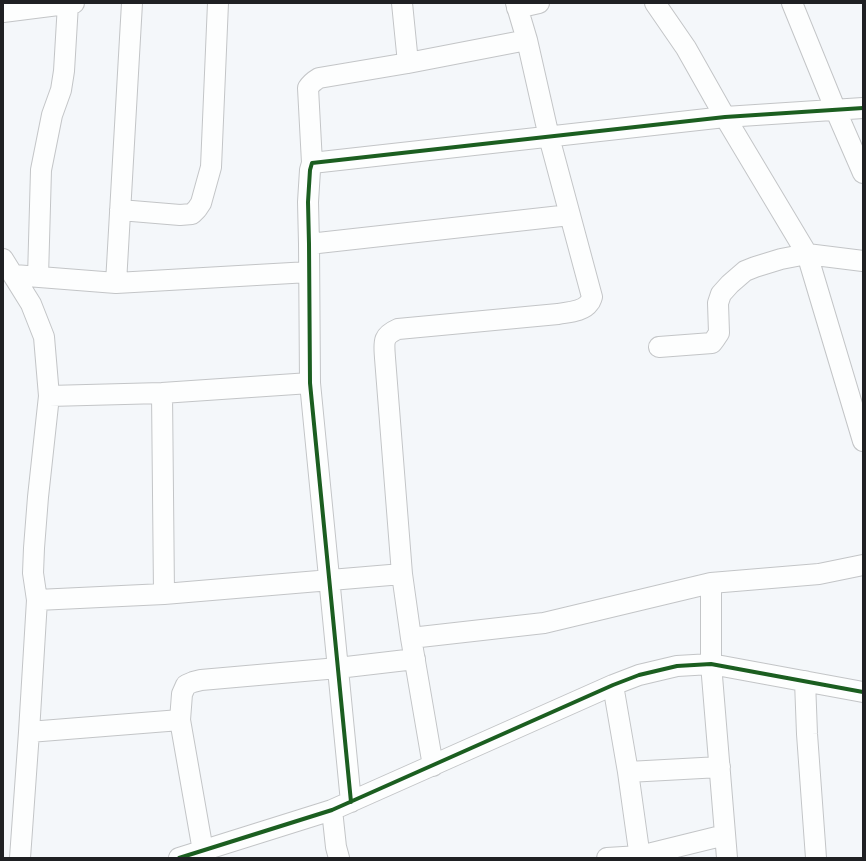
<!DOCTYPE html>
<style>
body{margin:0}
#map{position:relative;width:866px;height:861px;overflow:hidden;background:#f4f7fa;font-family:"Fira Sans Condensed",sans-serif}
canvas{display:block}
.frame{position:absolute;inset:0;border:4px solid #1f2023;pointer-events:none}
</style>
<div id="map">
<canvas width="866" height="861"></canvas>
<div class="frame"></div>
</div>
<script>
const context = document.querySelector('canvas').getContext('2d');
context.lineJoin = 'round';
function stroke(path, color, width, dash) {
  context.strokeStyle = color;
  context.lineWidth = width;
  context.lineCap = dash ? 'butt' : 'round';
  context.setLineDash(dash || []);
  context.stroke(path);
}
const street = new Path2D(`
 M402,3L408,63
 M655,3L686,48L725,117L807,254L863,261
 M792,3L836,111L863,173
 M517,8L539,3
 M3,12L74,3
 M312,163L308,88C311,83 314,81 319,78L408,63L527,40
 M120,210L180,215L192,214L197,209L201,203L211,167L218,3
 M309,244L570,215
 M3,259L31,304L44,337L49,396L38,497L34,548L33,573L37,600L29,732L20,858
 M14,275L116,283L309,272
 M38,277L41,170L52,115L61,90L64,71L68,4
 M116,283L132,3
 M659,347L712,343L715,339L719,333L718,303L721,294L730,284L745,271L755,267L781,259L807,254L863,441
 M162,393L164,594
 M49,396L162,393L310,383
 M711,583V664L727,858
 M37,600L164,594L402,574
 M411,638L544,623L711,583L819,574L863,565
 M805,681L807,734L816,858
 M613,685L628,772L640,858
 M29,732L180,720
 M433,766L411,638L402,574L385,358C384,342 382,336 398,329L558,314C567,312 583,312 589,303C591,301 591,299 592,297L549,137L527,40L516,3
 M628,772L720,767
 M351,802L310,383L309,244L308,202L310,170L312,163L725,117L863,108
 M332,810L336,847L339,858
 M203,851L180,720L182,694L186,685L193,682L201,680L338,668L415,659
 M179,858L332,810L613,685L639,675L677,666L711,664L863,692
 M607,858L640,856L725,835`);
stroke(street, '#c3c5c7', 22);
stroke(street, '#fdfefe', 20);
stroke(new Path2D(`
 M351,802L310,383L309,244L308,202L310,170L312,163L725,117L863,108
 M179,858L332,810L613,685L639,675L677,666L711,664L863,692`), '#1b5e20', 4);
</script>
